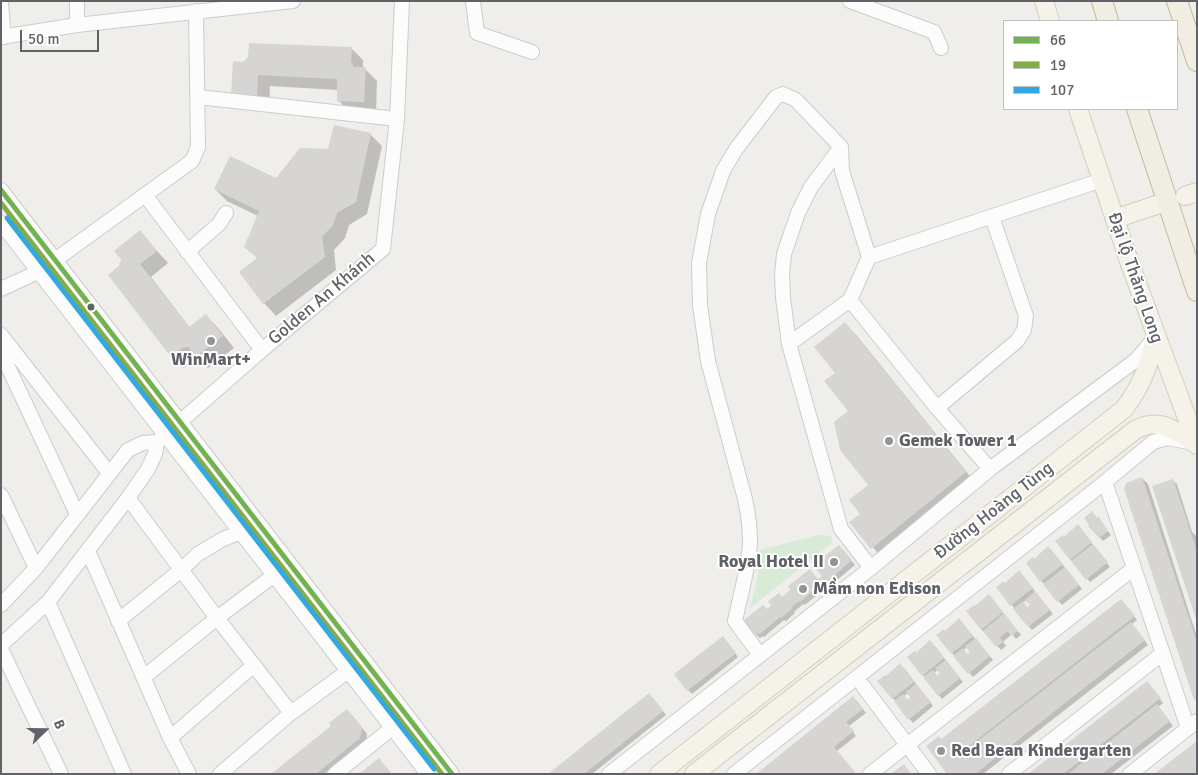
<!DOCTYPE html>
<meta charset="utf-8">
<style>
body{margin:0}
#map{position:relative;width:1198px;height:775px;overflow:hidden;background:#efeeea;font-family:Signika,sans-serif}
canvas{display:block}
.frame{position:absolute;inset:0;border:2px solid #5f6368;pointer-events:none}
.legend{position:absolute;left:1003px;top:20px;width:175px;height:90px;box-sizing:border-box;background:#fff;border:1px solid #bfc1c3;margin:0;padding:6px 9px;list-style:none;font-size:15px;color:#5f6368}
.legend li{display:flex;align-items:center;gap:10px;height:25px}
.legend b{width:25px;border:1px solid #bfc1c3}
.north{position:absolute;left:20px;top:705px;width:50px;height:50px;-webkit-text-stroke:4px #fff;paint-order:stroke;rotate:68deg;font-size:14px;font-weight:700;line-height:20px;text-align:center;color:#5f6368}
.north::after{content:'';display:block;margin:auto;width:18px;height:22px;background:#5f6368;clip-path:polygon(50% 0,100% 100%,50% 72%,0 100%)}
.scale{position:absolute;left:20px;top:30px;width:79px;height:22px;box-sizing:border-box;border:2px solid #5f6368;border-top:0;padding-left:6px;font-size:15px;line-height:18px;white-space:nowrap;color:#5f6368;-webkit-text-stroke:4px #fff;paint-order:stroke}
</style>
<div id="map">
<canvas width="1198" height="775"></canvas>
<div class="frame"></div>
<ul class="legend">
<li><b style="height:6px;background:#73b251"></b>66</li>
<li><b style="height:6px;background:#84ac47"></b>19</li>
<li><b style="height:6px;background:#32a9e1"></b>107</li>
</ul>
<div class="north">B</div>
<div class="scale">50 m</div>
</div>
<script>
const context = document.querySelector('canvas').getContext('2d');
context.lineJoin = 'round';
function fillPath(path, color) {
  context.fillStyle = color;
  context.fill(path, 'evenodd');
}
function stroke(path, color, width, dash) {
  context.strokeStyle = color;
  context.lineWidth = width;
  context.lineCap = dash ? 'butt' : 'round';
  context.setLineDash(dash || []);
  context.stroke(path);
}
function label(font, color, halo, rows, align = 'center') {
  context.font = font + ' Signika,sans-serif';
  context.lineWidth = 4;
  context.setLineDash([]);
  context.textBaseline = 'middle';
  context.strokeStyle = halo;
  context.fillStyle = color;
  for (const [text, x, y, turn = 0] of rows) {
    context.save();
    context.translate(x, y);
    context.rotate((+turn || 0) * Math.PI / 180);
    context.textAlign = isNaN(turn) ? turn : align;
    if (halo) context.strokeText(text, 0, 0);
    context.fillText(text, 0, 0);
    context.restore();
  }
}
fillPath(new Path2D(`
 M818,535L831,536L832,541L831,544L750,608L758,576L760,550Z`), '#d8ebd6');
fillPath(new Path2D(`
 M351,48L363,60V69H365L377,81L376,114L350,112L338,100V90L270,86L269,108L244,106V63Z
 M370,134L382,146L367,214L349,225L345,238L334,250L336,270L276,316L264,303L258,259V216L227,201L215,189L276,180L329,150Z
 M140,232L168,263L151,277L190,328L206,316L218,328L234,348L208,368L199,359H195L184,368L172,356L120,267Z
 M845,324L857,336L977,485L884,560L851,522L862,514L870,485L850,411L836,373Z
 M1142,478L1148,484L1197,637V701L1195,699Z
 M1173,481L1177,484L1192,532L1197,537V619Z
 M1099,519L1111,535L1103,541L1089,526Z
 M1081,529L1110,567L1090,582L1070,559L1064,538Z
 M843,550L855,565L825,590L824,589L805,605L803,604L794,612L795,613L786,621L784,620L764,637L763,636L760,638L756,635L767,610L782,598L819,581Z
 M1052,551L1082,589L1062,605L1027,564Z
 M1022,575L1053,614L1032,630L998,588ZM1027,600L1031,605L1028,608L1022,603Z
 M992,599L1021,635L1016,639L1012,634L1003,642L1006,646L1001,650L981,629Z
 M1125,604L1137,620L1132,624L1148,645L983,774H949L941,740Z
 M962,623L993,660L973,677L952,653L945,632ZM968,647L972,652L968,655L963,650Z
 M726,642L738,657L692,694L688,690Z
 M934,645L963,682L942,699L923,675L916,654ZM938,670L942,674L938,677L934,673Z
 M904,668L933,706L913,723L879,681ZM908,693L912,698L908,701L904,696Z
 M1151,687L1163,703L1158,707L1173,726L1111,774H1030Z
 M653,698L666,715L592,774H550Z
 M857,701L866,713L849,726L856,736L837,751L855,774H758Z
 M353,716L367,734L366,744L353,751L324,774H273Z`), '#0003');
fillPath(new Path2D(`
 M249,43L352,47L351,62L354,67H366L364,102L337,101V79L258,75L257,97L231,95L233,61L243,62L248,57Z
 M334,125L371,133L356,202L337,213L333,225L322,237L325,257L263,304L239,272L257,258L244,247L259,211L214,189L230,156L276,178L300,148L328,149Z
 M140,230L157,251L140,264L189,327L206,314L223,336L195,357L189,347L182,348L171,357L108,275L119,266L121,259L114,251Z
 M845,322L966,472L871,549L849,522L860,514L849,500L868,485L840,450L834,422L848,411L824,381L835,373L814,347Z
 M1142,477L1197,642V699L1194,700L1124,489L1126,483Z
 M1173,479L1197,551V622L1152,486Z
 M1092,511L1097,518L1099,517L1108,531L1099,538L1088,526L1089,525L1084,518Z
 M1078,524L1092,542L1070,560L1055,541L1063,535L1064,537Z
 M1093,544L1108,562L1086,580L1071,561Z
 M839,545L852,560L821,587L819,586L800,602L799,601L791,608L792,609L781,618L780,617L760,634L758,633L755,636L743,621L763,605L767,609L771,606L768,601L779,593L782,597L790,590L788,586L810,569L818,579L822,576L813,565Z
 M1048,546L1063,564L1040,582L1026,563L1033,557L1034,559Z
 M1065,567L1079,585L1057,602L1043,584Z
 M1019,570L1033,588L1010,606L996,587L1004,581L1005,583Z
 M1035,591L1050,610L1028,627L1013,609L1023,601L1027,607L1030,605L1025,600Z
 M989,594L1003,612L981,630L966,611L974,605L975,606Z
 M1121,599L1135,616L955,757L956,758L1131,622L1145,640L975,774H947L926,746L939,736L941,739Z
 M1004,613L1018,631L1011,636L1008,631L1000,637L1003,642L996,647L983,631Z
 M959,618L973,636L951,654L936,635L944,629L945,631Z
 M723,636L736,653L687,691L674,674Z
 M976,638L990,656L968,674L953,656L963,648L967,654L970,652L965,646Z
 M930,640L944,658L922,676L907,657L915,651L916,653Z
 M946,660L960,678L938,696L923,677L933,670L937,675L940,673L935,668Z
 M900,663L914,682L892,699L877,681L885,675L886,676Z
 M1147,681L1161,698L1063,774H1028Z
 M916,684L931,702L908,720L894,701L903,694L908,700L910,697L906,692Z
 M649,693L663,711L584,774H548Z
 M853,696L863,709L846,722L854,731L834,747L855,772L853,774H756Z
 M1157,704L1170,721L1102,774H1068Z
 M347,709L362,727L360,738L316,774H271L331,726L329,723Z
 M1197,741V773L1154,774Z
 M379,758L392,774H359Z
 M904,764L911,774H891Z`), '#d6d5d3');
const minor = new Path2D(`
 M77,1V25
 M473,1L477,33L532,52
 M850,1L934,32L941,48
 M1,4L4,37
 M1,37L77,25L293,1
 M198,97L397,119
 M841,147L811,187L798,213L784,254L782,275L783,298L789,344L841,529L871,568
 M1,190C151,385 302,579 452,774
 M145,195L262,350
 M1,223L428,774
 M187,252L219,224L226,213
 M55,260L192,161L198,147L196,11
 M1,289L38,272
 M850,300L937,408L990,469
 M1,335L109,473
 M789,344L850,300L869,257L1102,180
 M1,352L77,514
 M937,408L1017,341L1024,330L1026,316L992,217
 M1105,482L1188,728
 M1,495L36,568
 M128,498L217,618L291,713
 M88,551L170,738L189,774
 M48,602L124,774
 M1,605L36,568L128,450L143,443L157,442
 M118,621L181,570L198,554L223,539L241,532
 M1,645L48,602L128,498L148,469L155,454L157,442L262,350L383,249L397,119L402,1
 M1,649L61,774
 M760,655L735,621C740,595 749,568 750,542C750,527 748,513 745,499L708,361L700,305L699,263L708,214L723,171L736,149L776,97L783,94L796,100L841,147L842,171L869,257
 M144,677L217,618L273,576
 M863,686L929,774
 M170,738L254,665
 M220,774L291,713L348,671
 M335,774L392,728
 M609,774L871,568L990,469L1136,360L1153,340
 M734,774L1105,482L1153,442L1167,438L1189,442
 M870,774L1134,568
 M1009,774L1163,653
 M1130,774L1197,721`);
const major = new Path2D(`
 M1044,1L1050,21
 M1078,109L1130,264L1197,445
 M1185,196L1197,192
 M1115,219L1165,202
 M659,774L1124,409C1142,385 1149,366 1155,337
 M694,774L1135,430C1160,416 1176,431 1197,445`);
const highway = new Path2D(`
 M1102,1L1108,21
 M1177,1L1197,61
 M1137,109L1197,291`);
stroke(minor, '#cbcccc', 16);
stroke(major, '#d7ceb8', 20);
stroke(highway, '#c8b996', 22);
stroke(minor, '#fdfcfc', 14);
stroke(major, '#f4f2e9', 18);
stroke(highway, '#f0ede3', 20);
stroke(new Path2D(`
 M1,190L452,774`), '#73b251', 5);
stroke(new Path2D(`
 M1,203L442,774`), '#84ac47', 5);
stroke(new Path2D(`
 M7,218L434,769`), '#32a9e1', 5);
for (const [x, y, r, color] of [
 [91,307,4.5,"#5f6368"],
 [211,341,5,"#919496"],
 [889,441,5,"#919496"],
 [834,562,5,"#919496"],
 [803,589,5,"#919496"],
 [941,751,5,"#919496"]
]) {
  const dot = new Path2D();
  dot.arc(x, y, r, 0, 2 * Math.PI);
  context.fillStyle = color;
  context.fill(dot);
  stroke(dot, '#fff', 2);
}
label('18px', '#5f6368', '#fff', [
 ["Đại lộ Thăng Long",1135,278,71],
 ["Golden An Khánh",322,299,-40],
 ["Đường Hoàng Tùng",994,511,-38]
]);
label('bold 18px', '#5f6368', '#fff', [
 ["WinMart+",211,360,"center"],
 ["Gemek Tower 1",899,441],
 ["Royal Hotel II",824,562,"right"],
 ["Mầm non Edison",813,589],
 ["Red Bean Kindergarten",951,751]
], 'left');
</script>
